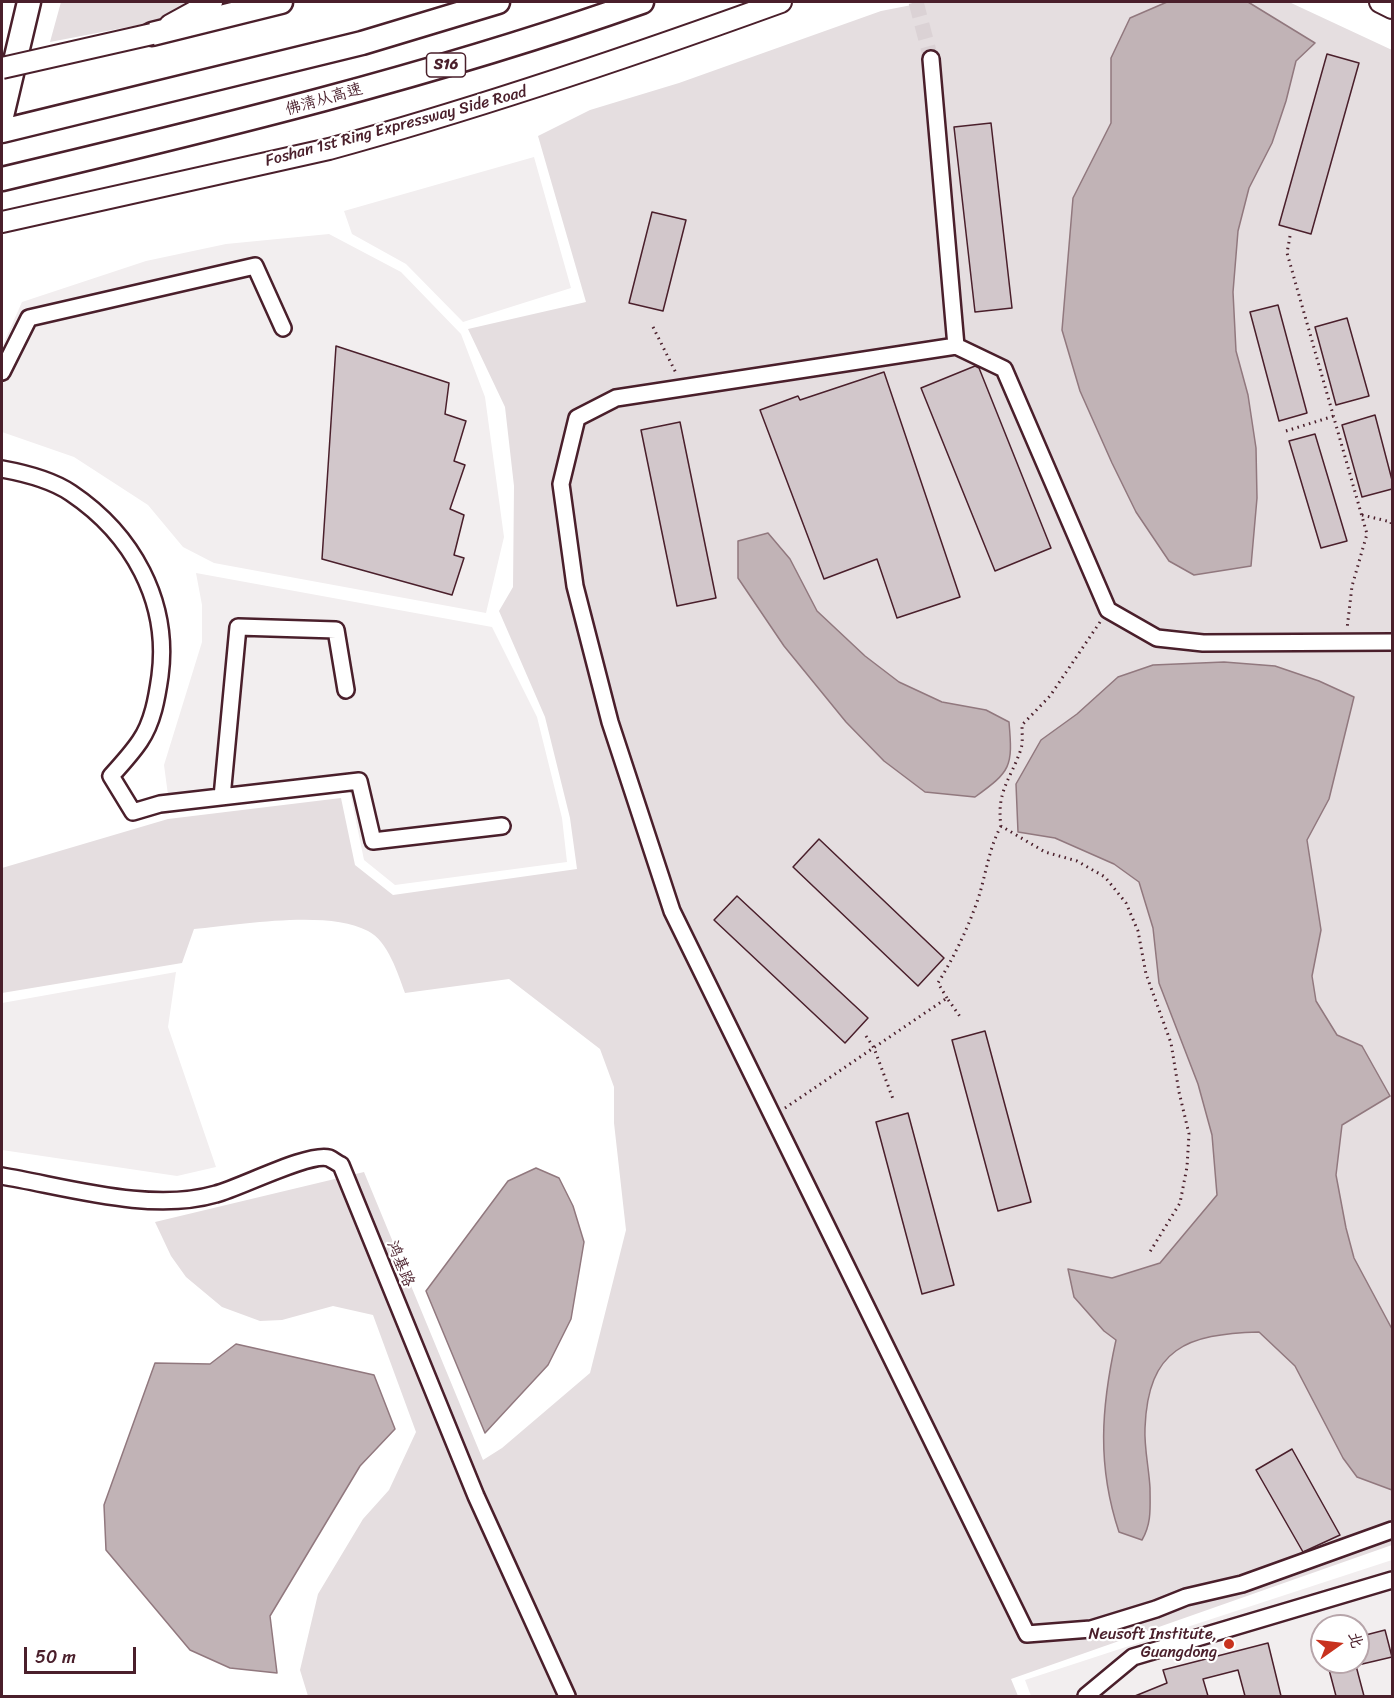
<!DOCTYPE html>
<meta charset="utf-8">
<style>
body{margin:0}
#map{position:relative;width:1394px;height:1698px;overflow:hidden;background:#fff;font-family:Sriracha,"LXGW WenKai TC",sans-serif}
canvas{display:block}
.frame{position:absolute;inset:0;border:3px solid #4a1f2b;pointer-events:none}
.north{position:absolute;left:1310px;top:1614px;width:60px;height:60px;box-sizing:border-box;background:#fff;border:2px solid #b7a5aa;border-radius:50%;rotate:76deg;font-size:16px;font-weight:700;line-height:24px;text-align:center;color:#4a1f2b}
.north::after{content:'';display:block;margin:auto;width:21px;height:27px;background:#c8321e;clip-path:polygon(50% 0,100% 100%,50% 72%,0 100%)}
.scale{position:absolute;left:24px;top:1647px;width:112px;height:27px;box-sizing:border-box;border:3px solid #4a1f2b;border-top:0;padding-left:8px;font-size:18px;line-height:21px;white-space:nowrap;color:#4a1f2b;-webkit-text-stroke:4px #fff;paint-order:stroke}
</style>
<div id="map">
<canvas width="1394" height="1698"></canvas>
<div class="frame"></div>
<div class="north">北</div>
<div class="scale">50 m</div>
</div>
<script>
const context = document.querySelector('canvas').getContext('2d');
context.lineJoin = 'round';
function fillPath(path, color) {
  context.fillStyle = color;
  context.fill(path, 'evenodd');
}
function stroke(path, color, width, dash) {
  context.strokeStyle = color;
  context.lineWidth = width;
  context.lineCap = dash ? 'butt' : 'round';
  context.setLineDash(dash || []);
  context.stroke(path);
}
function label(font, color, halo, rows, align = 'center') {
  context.font = font + ' Sriracha,"LXGW WenKai TC",sans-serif';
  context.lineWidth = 4.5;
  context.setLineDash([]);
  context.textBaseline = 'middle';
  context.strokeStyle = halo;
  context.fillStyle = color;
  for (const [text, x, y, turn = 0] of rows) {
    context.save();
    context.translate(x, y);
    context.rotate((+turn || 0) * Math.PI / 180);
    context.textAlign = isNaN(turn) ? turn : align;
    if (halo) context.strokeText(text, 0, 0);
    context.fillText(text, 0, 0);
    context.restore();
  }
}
fillPath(new Path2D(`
 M534,157L571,288L463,322L406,264L352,234L344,211Z
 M329,234L401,272L461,334L485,397L504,537L486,613L214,563L183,547L148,505L74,457L2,432V347L22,302L146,261L226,244Z
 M196,573L492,627L537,717L562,818L567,862L395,885L364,860L350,792L170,810L164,765L202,642V605Z
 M176,972L168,1027L216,1167L177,1176L2,1150V1003Z
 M1392,1560V1696H1031L1025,1680ZM1322,1626H1358V1662H1322Z`), '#f2eeef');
fillPath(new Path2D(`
 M61,2H192L154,22L50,42Z
 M927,2H1289L1392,50V1545L1011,1679L1018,1696H308L300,1670L318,1594L363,1519L389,1490L416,1432L373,1315L333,1306L282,1320L260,1321L222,1307L186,1277L171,1256L155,1222L364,1172L483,1460L502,1448L590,1373L626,1230L614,1123V1087L600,1049L509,979L405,993C398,974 388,941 368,931C328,909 239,925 194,929L182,963L2,993V868L168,819L341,798L355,865L393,895L577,869L570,818L545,717L499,611L513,587L514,486L505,407L468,329L586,302L538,136L590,110L679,83L881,11Z`), '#e5dee0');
const water = new Path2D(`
 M1167,2H1248L1315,43L1296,61L1286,101L1272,143L1249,188L1238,231L1233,292L1236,351L1248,395L1256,448L1257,498L1251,566L1194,575L1169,561L1136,512L1112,463L1080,391L1062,330L1073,198L1111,123V58L1130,18Z
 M768,533L790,559L817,611L865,656L899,682L942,702L986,710L1009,722C1013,767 1011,771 975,797L925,792L884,761L846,722L784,646L738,578V541Z
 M1224,662L1275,666L1319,681L1354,697L1329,799L1307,840L1321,930L1312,976L1316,1001L1337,1035L1362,1046L1390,1096L1342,1125L1336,1175L1346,1228L1354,1258L1392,1329V1490L1357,1477L1343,1458L1295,1366L1259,1332C1187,1334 1148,1348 1145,1428C1144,1448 1149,1468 1150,1488C1150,1507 1152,1523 1142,1540L1119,1532C1097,1466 1101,1408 1116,1340L1104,1331L1074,1297L1068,1269L1112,1278L1160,1263L1217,1195L1212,1135L1198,1084L1159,983L1153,928L1139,882L1114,864L1055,838L1018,832L1016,784L1041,740L1077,714L1118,677L1153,665Z
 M536,1168L559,1178L573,1206L584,1242L571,1319L548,1365L485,1433L426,1291L508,1181Z
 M236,1344L374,1375L395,1429L360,1466L270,1616L277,1673L230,1668L190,1650L106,1550L104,1505L155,1363L210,1364Z`);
fillPath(water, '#c1b3b6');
stroke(water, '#91787e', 1.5);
const building = new Path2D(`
 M1327,54L1359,63L1311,234L1279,225Z
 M991,123L1012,308L975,312L954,127Z
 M652,212L686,220L663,311L629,303Z
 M1278,305L1307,413L1279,421L1250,312Z
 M1347,318L1369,396L1336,405L1315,327Z
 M336,346L449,383L445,414L466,421L454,461L465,465L450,509L464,515L454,555L464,558L452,595L322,559Z
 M975,366L979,368L1051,548L995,571L921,388Z
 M884,372L960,597L897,618L877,559L824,579L760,410L798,396L800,400Z
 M1375,415L1392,480V489L1362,497L1342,425Z
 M680,422L716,598L677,606L641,430Z
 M1315,434L1347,541L1321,548L1289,441Z
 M819,839L944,958L918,986L793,867Z
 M737,896L868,1018L845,1043L714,920Z
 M985,1031L1031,1202L998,1211L952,1040Z
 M908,1113L954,1285L922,1294L876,1122Z
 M1292,1449L1340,1535L1303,1552L1256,1470Z
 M1385,1630L1392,1657L1358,1665V1637Z
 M1268,1643L1281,1696H1245L1238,1670L1203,1679L1208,1696H1135L1167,1683L1163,1670Z
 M1327,1662H1355L1364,1696H1336Z`);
fillPath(building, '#d2c7cb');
stroke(building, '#4a1f2b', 1.5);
stroke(new Path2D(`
 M916,2L931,59`), '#dbd2d5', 15, [15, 8]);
const minor = new Path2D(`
 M931,59L956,346
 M2,372L29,318L255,266L283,328
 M2,469C24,473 52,480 71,493C132,534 170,601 160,676C157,697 153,722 140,741C132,753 121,765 111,776L133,812L160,804L359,781L373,841L502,826
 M1392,642L1203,643L1157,638L1108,610L1004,369L956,346L616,398L577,418L561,484L575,586L610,722L672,911L1027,1634L1091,1629L1156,1609L1186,1597L1242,1584L1392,1530
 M222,797L238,627L336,630L346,690
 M2,1176C67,1187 151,1213 216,1194C240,1188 309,1152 329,1158C333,1160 337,1163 341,1165L476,1496L567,1696
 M1086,1696L1133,1657L1392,1580`);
const major = new Path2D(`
 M1380,2L1392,8
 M170,25L212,2
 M2,222L329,149C482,107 632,56 781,2`);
const highway = new Path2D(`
 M152,34L281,2
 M2,116L29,2
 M2,131L362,43L498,2
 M2,179C217,128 432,76 642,2`);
stroke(minor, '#4a1f2b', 20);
stroke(major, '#4a1f2b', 24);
stroke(highway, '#4a1f2b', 27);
stroke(new Path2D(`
 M1290,236L1287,253L1367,534L1352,586L1347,629
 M653,327L676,373
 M1286,431L1334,416
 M1362,515L1391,522L1392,528
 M1100,622L1050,696L1022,725C1022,733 1023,742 1021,749C1011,779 996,791 1001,826L1045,852L1077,861L1105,877L1126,903L1138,931L1146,974L1171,1043L1179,1092L1189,1134L1187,1167L1180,1203L1148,1255
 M947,998L938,983C954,957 967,930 977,902C986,876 988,850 1001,826
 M866,1036L874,1048L893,1099
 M785,1108L947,998L961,1018`), '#4a1f2b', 3, [1.5, 4.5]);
stroke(minor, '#fff', 15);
stroke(major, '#fff', 20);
stroke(highway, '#fff', 22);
const majorBridge = new Path2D(`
 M2,68L152,34`);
stroke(majorBridge, '#4a1f2b', 24, []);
stroke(majorBridge, '#fff', 20);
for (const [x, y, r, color] of [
 [1229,1644,6,"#c8321e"]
]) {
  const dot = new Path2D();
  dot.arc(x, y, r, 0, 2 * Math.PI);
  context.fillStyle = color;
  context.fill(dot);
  stroke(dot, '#fff', 2);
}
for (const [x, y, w] of [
 [446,65,39]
]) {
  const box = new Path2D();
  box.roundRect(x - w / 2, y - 12, w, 24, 4.5);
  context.fillStyle = '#fff';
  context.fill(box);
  stroke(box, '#4a1f2b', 1.5);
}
label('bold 15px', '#4a1f2b', null, [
 ["S16",446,65]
]);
label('16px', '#4a1f2b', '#fff', [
 ["佛清从高速",324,100,-16],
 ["Foshan 1st Ring Expressway Side Road",396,127,-15],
 ["鸿基路",400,1264,68]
]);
label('16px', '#4a1f2b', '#fff', [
 ["Neusoft Institute,",1217,1635],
 ["Guangdong",1217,1653]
], 'right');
</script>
